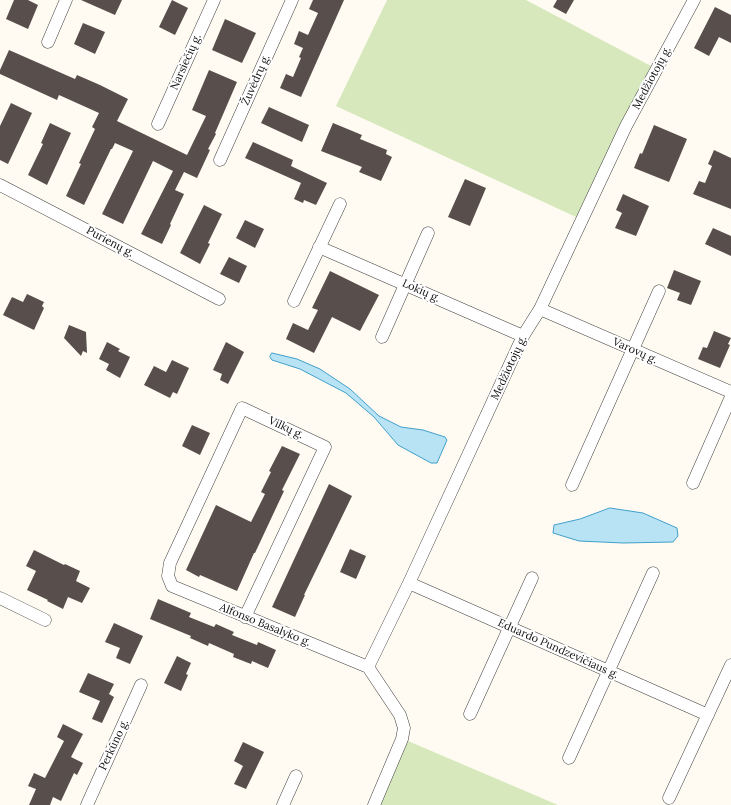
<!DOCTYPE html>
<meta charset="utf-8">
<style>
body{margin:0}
canvas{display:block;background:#fffbf2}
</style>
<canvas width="731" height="805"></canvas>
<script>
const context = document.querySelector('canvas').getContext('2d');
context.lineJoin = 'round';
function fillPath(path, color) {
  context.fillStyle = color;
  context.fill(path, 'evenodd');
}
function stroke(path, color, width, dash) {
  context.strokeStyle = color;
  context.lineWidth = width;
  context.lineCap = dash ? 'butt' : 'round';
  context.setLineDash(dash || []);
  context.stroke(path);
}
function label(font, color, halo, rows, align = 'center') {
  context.font = font + ' Lora,serif';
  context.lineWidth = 4;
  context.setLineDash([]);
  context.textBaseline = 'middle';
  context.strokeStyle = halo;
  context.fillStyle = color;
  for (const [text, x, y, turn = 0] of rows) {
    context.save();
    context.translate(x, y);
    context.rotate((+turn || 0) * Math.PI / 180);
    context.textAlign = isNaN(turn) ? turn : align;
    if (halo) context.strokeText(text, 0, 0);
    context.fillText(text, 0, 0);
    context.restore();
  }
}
fillPath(new Path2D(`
 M387,0H526L651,66L576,217L336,106Z
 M408,741L558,805H379Z`), '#d7e9bc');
const water = new Path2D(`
 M272,353L297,359L320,369L350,389L379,416L401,427L423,430L445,437L447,440L437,463H431L398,445L374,417L346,393L300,369L272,360L270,357Z
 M610,508L643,513L677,528L678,536L673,542L623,543L579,541L553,533L554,525L580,519Z`);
fillPath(water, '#b8e3f5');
stroke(water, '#409fca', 1);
fillPath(new Path2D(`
 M14,0H28L38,5L28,29L6,19Z
 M81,0H122L115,15Z
 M172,0L188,8L175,35L159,27Z
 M313,0H344L301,97L280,88L286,74L293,77L301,58L299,57L303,48L294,44L299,31L308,35L318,13L309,9Z
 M557,0H574L566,14L553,7Z
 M715,7L731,15V43L719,37L709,56L694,48Z
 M225,19L256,33L242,63L212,50Z
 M83,23L105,32L95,54L74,44Z
 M9,50L75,79L77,75L100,85L128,99L117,121L187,155L206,116L192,110L209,70L237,82L215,133L216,134L208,149L210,150L197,178L184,172L175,190L184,194L170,224L171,225L162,244L141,234L173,171L153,161L123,224L102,214L133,151L115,143L112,149H111L84,205L66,196L81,164L79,163L95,129L92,127L99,113L59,95L57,100L0,74V70Z
 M11,103L32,113L8,164L0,160V126Z
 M269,107L309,125L302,142L261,123Z
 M50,123L71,133L47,185L28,175L43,144L41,143Z
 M333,123L362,135L360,139L387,150L386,154L392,157L381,181L359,172L362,167L321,151Z
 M654,125L687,139L669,182L634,168L640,153L642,154Z
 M253,142L293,160L291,166L327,183L316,205L304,200L303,203L294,199L301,183L245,158Z
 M714,150L731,158V209L693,194L699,181L705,183L712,166L708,164Z
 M465,179L486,188L470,226L448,217Z
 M623,194L649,206L636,236L615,228L622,213L616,210Z
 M204,205L222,214L208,243L210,244L200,264L180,253Z
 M245,220L264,229L255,248L236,238Z
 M713,228L731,236V256L705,244Z
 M229,257L247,266L239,283L220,274Z
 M674,270L701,281L691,305L677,300L680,293L667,288Z
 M330,271L379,295L360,331L332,317L314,353L286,339L293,323L308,330L318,310L312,308Z
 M27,294L44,302L42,306L44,308L34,330L3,315L12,297L23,302Z
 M69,325L86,332L87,353L83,351L81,356L64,338Z
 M714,331L731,338L728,344L730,345L720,368L698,359L703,347L707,348Z
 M107,342L120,349L118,351L130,357L120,378L106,370L109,364L99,359Z
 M226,342L244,352L228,384L220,380L222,374L213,370Z
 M172,360L189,368L177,394L173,392L170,398L144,385L154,366L166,372Z
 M192,425L210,433L200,455L182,446Z
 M282,446L300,454L282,490L284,491L255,553H254L237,591L200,575L199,577L186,570L216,505L251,522L265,494L261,492L271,472L269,471Z
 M329,484L352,496L304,595H305L295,617L272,607Z
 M350,549L366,556L356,579L340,572Z
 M34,550L64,565L65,564L80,571L76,581L90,588L82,603L68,597L63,609L47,601L48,600L27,590L36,571L26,566Z
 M158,599L191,613L189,617L214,627L216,624L234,632L232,635L257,645L258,642L276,650L268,668L252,661L251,664L233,657L234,654L209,643L208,646L190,638L191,636L150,619Z
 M114,623L143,636L130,664L116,658L120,648L105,642Z
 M177,656L191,663L186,674L188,675L181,691L164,683Z
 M88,673L114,684L109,694L114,697L102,723L92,719L100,701L79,692Z
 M63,724L83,734L71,757L83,763L77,775L74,773L61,801L53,797L50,805H29L36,789L28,786L34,773L45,778L64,741L57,737Z
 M243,742L264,752L246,789L234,784L243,766L234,761Z`), '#584f4c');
const street = new Path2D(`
 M48,42L66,0
 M158,124L214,0
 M220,160L292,0
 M0,185L219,299
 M319,247L523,336
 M294,301L340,204
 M540,309L731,392
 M382,337L428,233
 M693,483L731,397
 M572,485L659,291
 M409,583L708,715
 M0,598L45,620
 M245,617L325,447L242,408L170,563L168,576L172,586L368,667
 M470,714L532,578
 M569,758L653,573
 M669,798L731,665
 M87,805L141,685
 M283,805L296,776
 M374,805L402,739L404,728L400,715L368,667L409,583L523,336L540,309L626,126L694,0`);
stroke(street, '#424242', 13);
stroke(street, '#fff', 12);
label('11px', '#0f0f0f', '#fff', [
 ["Narsiečių g.",186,62,-66],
 ["Medžiotojų g.",652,78,-62],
 ["Žuvėdrų g.",256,80,-66],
 ["Purienų g.",110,242,28],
 ["Lokių g.",421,291,24],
 ["Varovų g.",635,351,24],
 ["Medžiotojų g.",509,368,-65],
 ["Vilkų g.",286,428,25],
 ["Alfonso Basalyko g.",265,625,22],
 ["Eduardo Pundzevičiaus g.",558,649,24],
 ["Perkūno g.",114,745,-65]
]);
</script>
